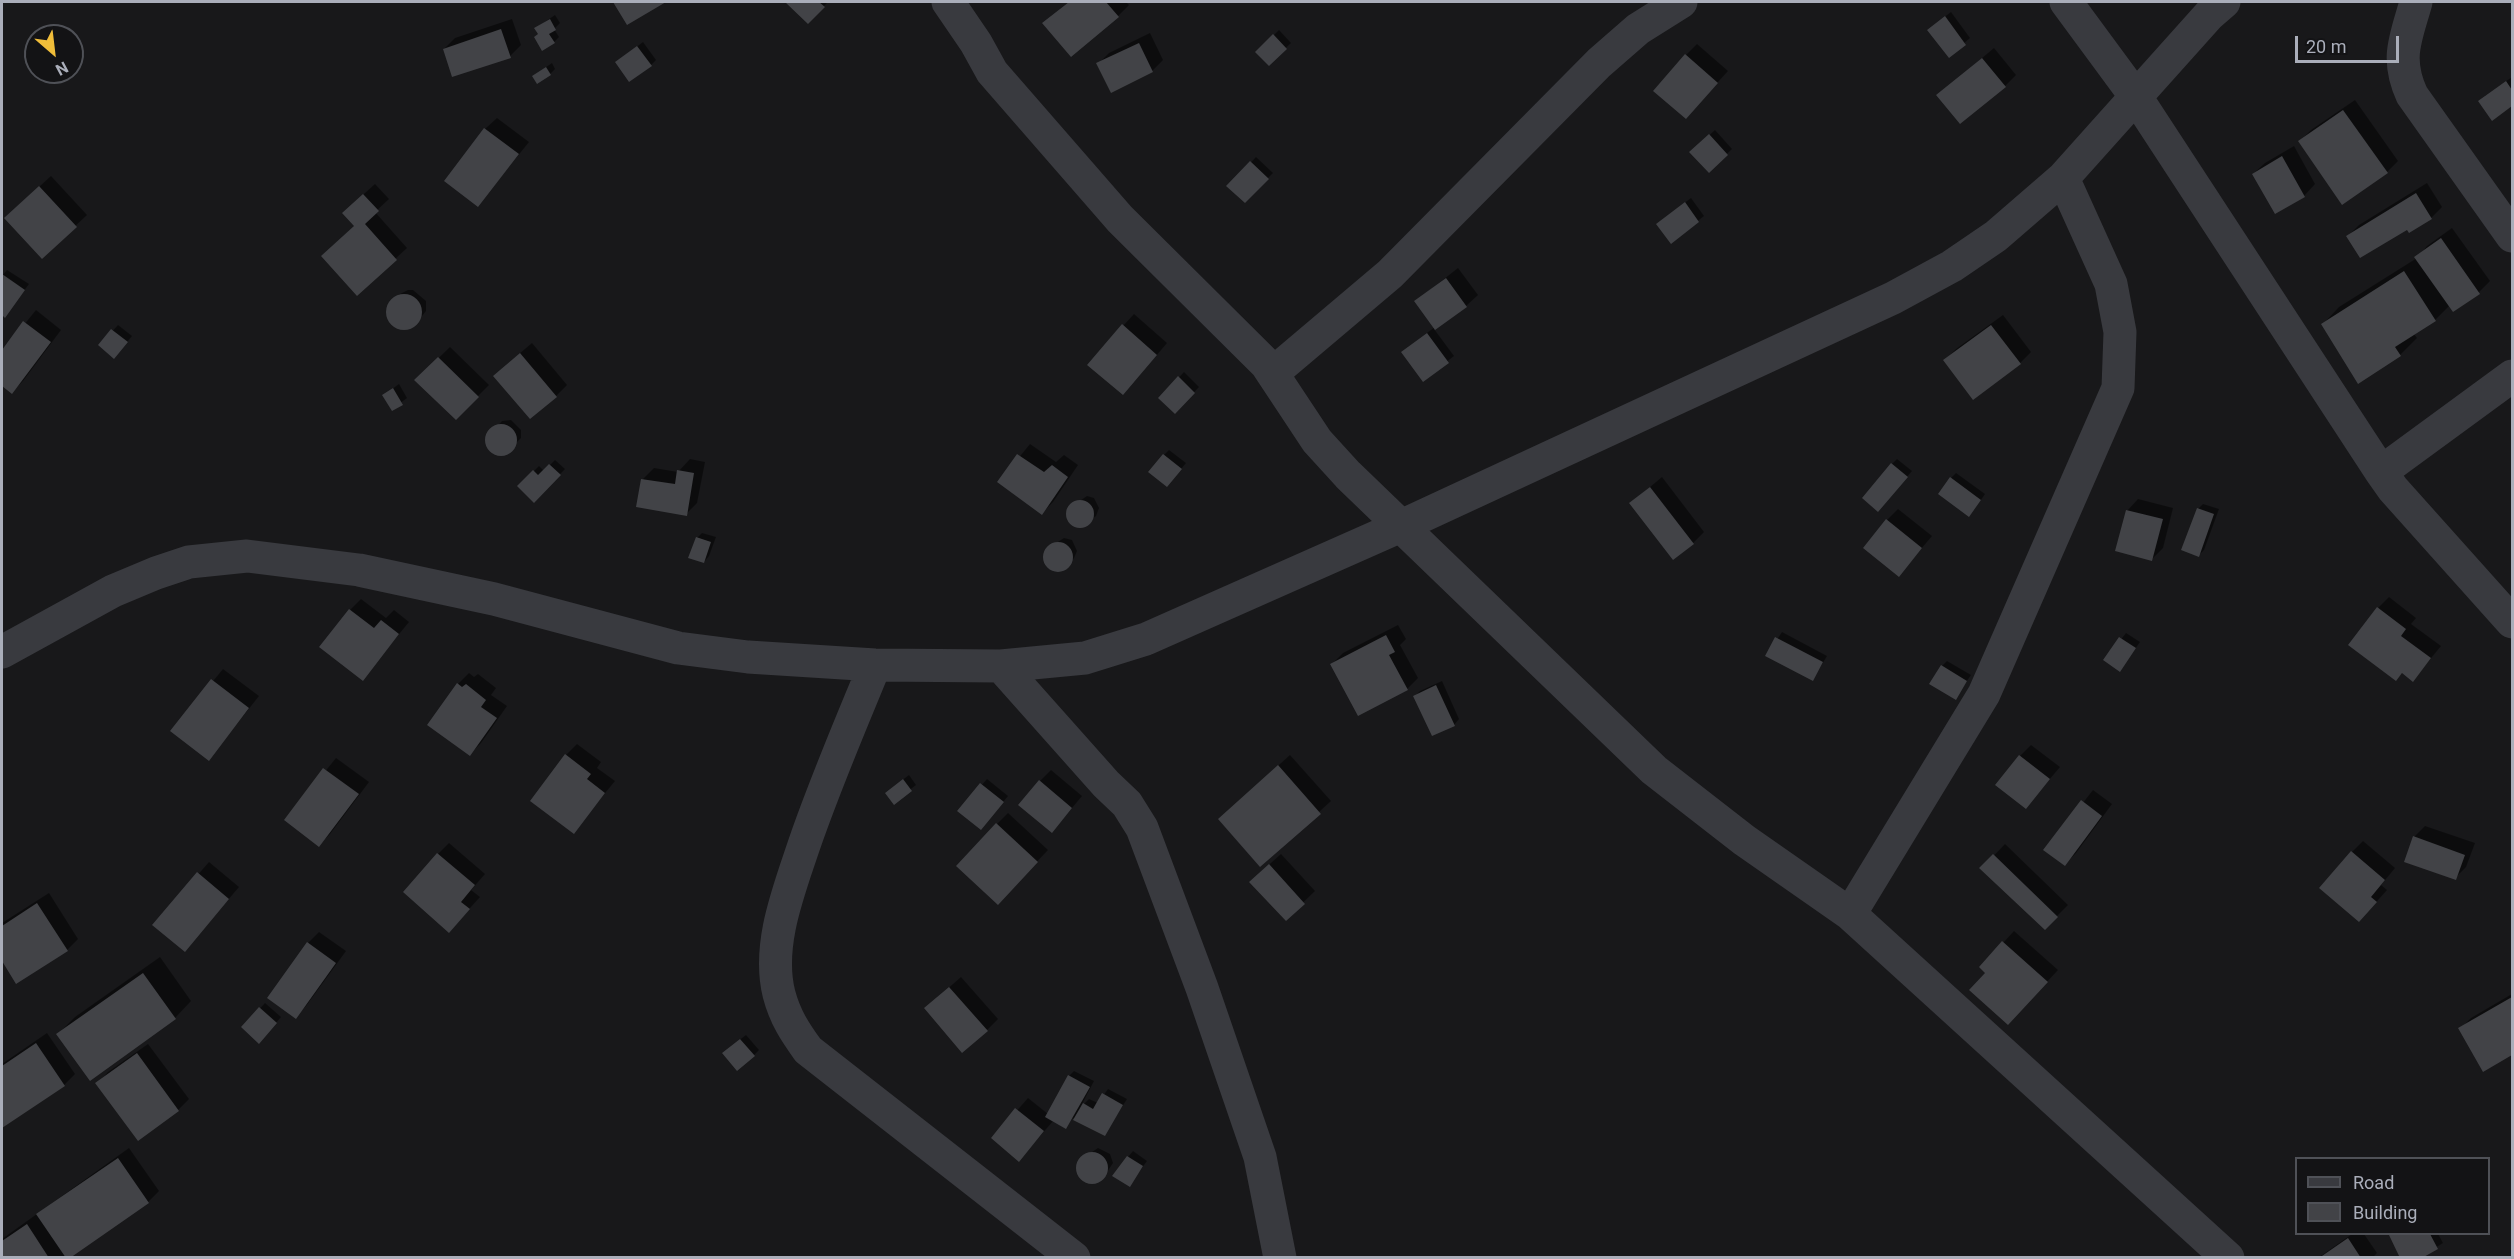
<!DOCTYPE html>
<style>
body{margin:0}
#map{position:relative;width:2514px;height:1259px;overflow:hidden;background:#18181a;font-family:Roboto,sans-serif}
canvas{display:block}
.frame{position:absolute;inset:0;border:3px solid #aaaeba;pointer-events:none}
.legend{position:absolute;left:2295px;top:1157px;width:195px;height:78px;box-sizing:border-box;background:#131315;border:2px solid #4f5157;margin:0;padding:8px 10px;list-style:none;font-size:18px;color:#aaaeba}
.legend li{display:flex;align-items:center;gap:12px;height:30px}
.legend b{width:30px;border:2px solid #4f5157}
.north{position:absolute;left:24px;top:24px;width:60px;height:60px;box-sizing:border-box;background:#131315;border:2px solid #4f5157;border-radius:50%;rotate:152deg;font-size:16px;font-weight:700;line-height:24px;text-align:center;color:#aaaeba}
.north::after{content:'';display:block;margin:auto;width:21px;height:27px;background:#f0bd3a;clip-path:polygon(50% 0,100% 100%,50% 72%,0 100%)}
.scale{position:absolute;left:2295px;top:36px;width:104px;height:27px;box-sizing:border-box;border:3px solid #aaaeba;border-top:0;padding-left:8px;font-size:18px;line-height:21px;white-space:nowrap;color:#aaaeba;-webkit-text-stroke:4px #131315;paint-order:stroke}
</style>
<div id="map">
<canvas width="2514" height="1259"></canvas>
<div class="frame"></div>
<ul class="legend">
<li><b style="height:8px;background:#393a3f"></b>Road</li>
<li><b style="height:16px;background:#424347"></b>Building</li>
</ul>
<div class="north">N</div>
<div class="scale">20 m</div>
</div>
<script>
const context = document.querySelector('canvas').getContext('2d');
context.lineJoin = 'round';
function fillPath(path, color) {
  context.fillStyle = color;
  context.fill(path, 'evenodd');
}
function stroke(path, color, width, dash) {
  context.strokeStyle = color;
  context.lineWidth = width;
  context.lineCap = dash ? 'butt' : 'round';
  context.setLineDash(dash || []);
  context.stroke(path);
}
fillPath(new Path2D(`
 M615,2H663L628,23Z
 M787,2H828L808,22Z
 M1069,2H1126L1129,5L1118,16L1044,24Z
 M1951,12L1970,38L1949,56L1934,25Z
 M555,15L560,23L554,29L559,37L554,42L539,33L536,28Z
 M512,19L521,45L510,56L444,49L455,38Z
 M1279,30L1291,43L1269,64L1257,52Z
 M1150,33L1163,60L1152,71L1098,64L1109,53Z
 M643,42L656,60L651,65L617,62Z
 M1697,44L1728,71L1696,106L1686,55Z
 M1994,48L2016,75L2005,86L1938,95Z
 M552,63L555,69L550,74L533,76Z
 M2512,77V104L2493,119L2485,96Z
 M2355,100L2398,161L2387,172L2300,141L2311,130Z
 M497,118L529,142L478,205L485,129Z
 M1715,130L1732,149L1709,171L1691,152Z
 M2294,146L2315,184L2304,196L2276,212L2253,174L2265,163Z
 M1256,157L1273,173L1245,201L1229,186Z
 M51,176L87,215L42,257L17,207Z
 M2427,183L2442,207L2431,218L2407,228L2348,236L2359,225Z
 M375,184L389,199L375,212L407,248L357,294L355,202Z
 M1691,198L1704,216L1671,242L1663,219Z
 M2452,228L2490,281L2479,292L2450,305L2435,320L2414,334L2417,338L2400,355L2323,324L2339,307L2417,258L2427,246Z
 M1458,268L1478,295L1466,306L1434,329L1454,356L1423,380L1408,347L1435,327L1416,301Z
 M7,270L29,284L5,316L2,313V276Z
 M408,290H413L426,301V311L414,326L403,329L398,328L390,321L388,310L398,295Z
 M36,310L61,330L23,381L12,392L2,384V352Z
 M1134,314L1167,343L1134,382L1123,326Z
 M2003,315L2031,352L2020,363L1945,360L1956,349Z
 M118,325L132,336L119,352L100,345Z
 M532,343L567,385L556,396L506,365Z
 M450,347L489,385L456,418L416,380Z
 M1184,372L1199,387L1175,412L1160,398Z
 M399,384L407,398L392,409L384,395Z
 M511,420L521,430V438L505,454L495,453L489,447L488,437L502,421Z
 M1030,444L1056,462L1064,455L1078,465L1053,502L1042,513L999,482Z
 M1169,450L1186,463L1172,480L1164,455Z
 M690,459L705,462L697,503L686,514L643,479L654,468L678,472Z
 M1897,459L1912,471L1883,504L1892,464Z
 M555,460L565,469L534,501L519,486L539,466L544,471Z
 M1956,473L1985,494L1974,510L1951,478Z
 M1662,477L1704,532L1693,543L1631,503Z
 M1087,496L1094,498L1099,508L1096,516L1083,526L1074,525L1069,519L1071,507Z
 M2138,499L2173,508L2163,548L2152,559L2127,511Z
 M2203,504L2219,509L2204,550L2199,555L2198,509Z
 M1898,509L1932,536L1899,575L1887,520Z
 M702,533L716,537L709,556L704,562L697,538Z
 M1064,538L1072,540L1077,551L1074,558L1069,564L1056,570L1048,566L1045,558L1047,549Z
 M2389,597L2416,618L2411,624L2441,646L2413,680L2403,672L2396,679L2378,608Z
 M361,599L386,618L394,610L409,622L362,679L350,610Z
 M1398,625L1406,639L1400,645L1418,678L1407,689L1332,664L1343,653Z
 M1782,632L1827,656L1813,679L1767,655Z
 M2126,633L2140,642L2120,670L2105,660Z
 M1947,661L1971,675L1955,698L1942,666Z
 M223,669L259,696L209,759L172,731Z
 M469,673L474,677L478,674L496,688L491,695L507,706L481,743L470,754L458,684Z
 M1442,681L1459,719L1454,725L1415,696L1420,691Z
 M577,744L601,762L597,768L615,781L573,832L566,755Z
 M2031,745L2060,767L2026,807L2020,756Z
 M1290,755L1331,801L1261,865L1231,808Z
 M336,758L369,782L330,834L319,845L286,820Z
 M1051,770L1082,796L1062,820L1040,781Z
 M909,775L916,785L894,802L892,788Z
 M987,779L1008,796L986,823L959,811Z
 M2093,790L2112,804L2076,853L2065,864L2046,850Z
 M1008,813L1048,850L1009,891L997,824Z
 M2425,826L2475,843L2466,867L2455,878L2414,837Z
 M2363,841L2395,868L2381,885L2387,890L2370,909L2352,852Z
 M449,843L485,874L471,890L480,897L460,919L438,854Z
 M2005,844L2068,905L2045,928L1982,868Z
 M1281,854L1315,891L1286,919L1262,871Z
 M209,862L239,887L185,950L154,925Z
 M49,893L78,939L67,950L17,982L2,958V923Z
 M2014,931L2058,970L2019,1012L1981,967Z
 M319,932L346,951L306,1006L295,1017L269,998L308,943Z
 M160,957L191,1001L175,1018L58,1034L75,1017Z
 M961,977L998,1019L987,1030L937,998Z
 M2512,994V1053L2483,1070L2460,1029L2471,1018Z
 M265,1003L281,1017L264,1037L243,1027Z
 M47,1033L75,1074L64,1085L2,1126V1064Z
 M746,1035L759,1050L754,1055L729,1048Z
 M148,1044L189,1099L178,1110L97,1084L108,1072Z
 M1074,1071L1094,1081L1080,1108L1089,1099L1098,1103L1108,1089L1127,1099L1105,1134L1073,1118L1066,1127L1054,1120L1019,1160L993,1138L1028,1098L1048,1114L1069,1076Z
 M129,1148L159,1191L148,1202L63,1258H2V1239Z
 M1098,1148L1110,1154L1113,1163L1103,1178L1090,1183L1081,1178L1078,1169L1080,1160Z
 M1133,1151L1147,1161L1129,1185L1128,1157Z
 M2352,1234H2364L2377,1253L2372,1258H2318Z
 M2392,1234H2438L2443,1243L2419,1258L2390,1235Z`), '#0007');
fillPath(new Path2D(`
 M613,2H666L627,25Z
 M785,2H819L825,7L808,24Z
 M1069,2H1106L1119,17L1071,57L1042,23Z
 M1945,16L1966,45L1949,58L1927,30Z
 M550,19L556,30L549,34L555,43L542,51L534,37L538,34L534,28Z
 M501,29L511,58L452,77L443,49Z
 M1273,34L1287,49L1269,66L1255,52Z
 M1139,43L1153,72L1111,93L1096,63Z
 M637,46L652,66L629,82L615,62Z
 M1685,54L1718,83L1686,119L1653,91Z
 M1982,58L2006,87L1960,124L1936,95Z
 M546,67L551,75L537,84L532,76Z
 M2506,81L2512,90V106L2492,121L2478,101Z
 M2343,110L2388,173L2342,205L2298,141Z
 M484,128L519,154L478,207L444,181Z
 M1709,134L1728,155L1709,173L1689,152Z
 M2282,156L2305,197L2275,214L2252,174Z
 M1250,161L1269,179L1245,203L1226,186Z
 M39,186L77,227L42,259L4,218Z
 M2416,193L2432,219L2409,233L2407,230L2360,258L2346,236Z
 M363,194L379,211L365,224L397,260L357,296L321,256L354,226L342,213Z
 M1685,202L1699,222L1671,244L1656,224Z
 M2441,238L2480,294L2453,312L2414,257Z
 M2404,271L2436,321L2395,347L2401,356L2358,384L2321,324Z
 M2,274L25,290L5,318L2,315Z
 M1446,278L1467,307L1435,330L1414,301Z
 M386 312a18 18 0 1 1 36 0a18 18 0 1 1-36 0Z
 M23,321L51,342L12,394L2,386V350Z
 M1122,324L1157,355L1123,395L1087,365Z
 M1991,325L2021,364L1973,400L1943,360Z
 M111,329L128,342L114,359L98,345Z
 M1427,333L1449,363L1423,382L1401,352Z
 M520,353L557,397L530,419L493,376Z
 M438,357L479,397L456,420L414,380Z
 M1178,376L1195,393L1175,414L1158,398Z
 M393,388L403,405L392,411L382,395Z
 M485 440a16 16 0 1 1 32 0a16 16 0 1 1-32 0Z
 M1017,454L1044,472L1052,465L1068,477L1042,515L997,482Z
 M1163,454L1182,469L1167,487L1148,472Z
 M1891,463L1908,477L1878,512L1862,498Z
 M549,464L561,475L534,503L517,486L533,470L538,475Z
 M677,470L694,473L687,516L636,507L641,479L675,484Z
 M1950,477L1981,500L1969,517L1938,494Z
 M1650,487L1694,544L1673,560L1629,503Z
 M1066 514a14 14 0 1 1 28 0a14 14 0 1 1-28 0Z
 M2197,508L2214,514L2199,557L2181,550Z
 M2126,510L2163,519L2152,561L2115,551Z
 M1886,519L1922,548L1899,577L1863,548Z
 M696,537L711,542L704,563L688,558Z
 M1043 557a15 15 0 1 1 30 0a15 15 0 1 1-30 0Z
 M2377,607L2406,629L2401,636L2431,658L2413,682L2402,673L2396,681L2348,645Z
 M349,609L374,628L381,620L399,634L363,681L319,647Z
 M1386,635L1395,652L1389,655L1408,690L1358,716L1330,664Z
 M1775,637L1823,662L1813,681L1765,656Z
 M2119,637L2136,648L2120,672L2103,660Z
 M1941,665L1967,681L1956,700L1929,684Z
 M211,679L249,708L209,761L170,731Z
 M457,683L462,687L466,684L486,700L481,707L497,718L470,756L427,725Z
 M1436,685L1455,726L1432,736L1413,696Z
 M565,754L591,774L587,779L605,793L574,834L530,801Z
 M2019,755L2050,779L2026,809L1995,785Z
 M1278,765L1321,814L1260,867L1218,819Z
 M323,768L359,794L319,847L284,820Z
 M903,779L912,791L894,805L885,793Z
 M1039,780L1072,808L1052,833L1018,805Z
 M980,783L1004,802L981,830L957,811Z
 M2081,800L2102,816L2065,866L2043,850Z
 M996,823L1038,862L998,905L956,866Z
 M2413,836L2465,855L2456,880L2404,862Z
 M2351,851L2385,880L2371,897L2377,902L2359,922L2319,888Z
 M437,853L475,885L461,902L470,909L449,933L403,892Z
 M1993,854L2058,917L2045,930L1979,868Z
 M1269,864L1305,904L1286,921L1249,882Z
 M197,872L229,899L185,952L152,925Z
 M37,903L68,951L16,984L2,961V926Z
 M2002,941L2048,982L2008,1025L1969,990L1985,973L1979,967Z
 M307,942L336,963L296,1019L267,998Z
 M143,973L176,1019L90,1081L56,1034Z
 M949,987L988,1031L962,1053L924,1008Z
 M2512,997V1055L2483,1072L2458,1028Z
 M259,1007L277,1023L259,1044L241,1027Z
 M740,1039L755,1056L737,1071L722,1053Z
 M36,1043L65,1086L2,1128V1066Z
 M137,1053L179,1111L138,1141L95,1083Z
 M1068,1075L1090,1087L1066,1129L1045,1117Z
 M1102,1093L1123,1105L1105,1136L1073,1120L1083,1103L1093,1109Z
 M1015,1108L1044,1131L1019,1162L991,1138Z
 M1076 1168a16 16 0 1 1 32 0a16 16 0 1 1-32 0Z
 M1127,1156L1143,1166L1130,1187L1112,1176Z
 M118,1158L149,1203L70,1258H66L36,1214Z
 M27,1224L49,1258H2V1241Z
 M2392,1234H2430L2438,1249L2422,1258H2400L2389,1235Z
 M2348,1238L2361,1258H2319Z`), '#424347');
stroke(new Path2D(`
 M948,2L976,43L992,72L1120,219L1266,364L1317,441L1348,475L1654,770L1744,840L1850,914L2228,1258
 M2066,2L2136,97L2381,472L2393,489L2512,622
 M2416,2C2406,38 2395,58 2412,95L2512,236
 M1273,373L1390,274L1599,63L1638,29L1681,2
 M2381,472L2512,376
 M2,652L113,591L156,573L189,562L247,556L359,570L494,599L678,648L748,657L875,665L1001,666L1085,658L1146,639L1401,526L1893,298L1952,266L1996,236L2063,178L2209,15L2224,2
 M875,665C850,726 824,786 803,848C788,893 767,946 779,994C785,1017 795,1032 808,1050L1074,1258
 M1001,666L1106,784L1127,804L1142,828L1202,988L1260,1157L1280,1258
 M1850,914L1984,694L2118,388L2120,332L2111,284L2063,178`), '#393a3f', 33);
</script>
